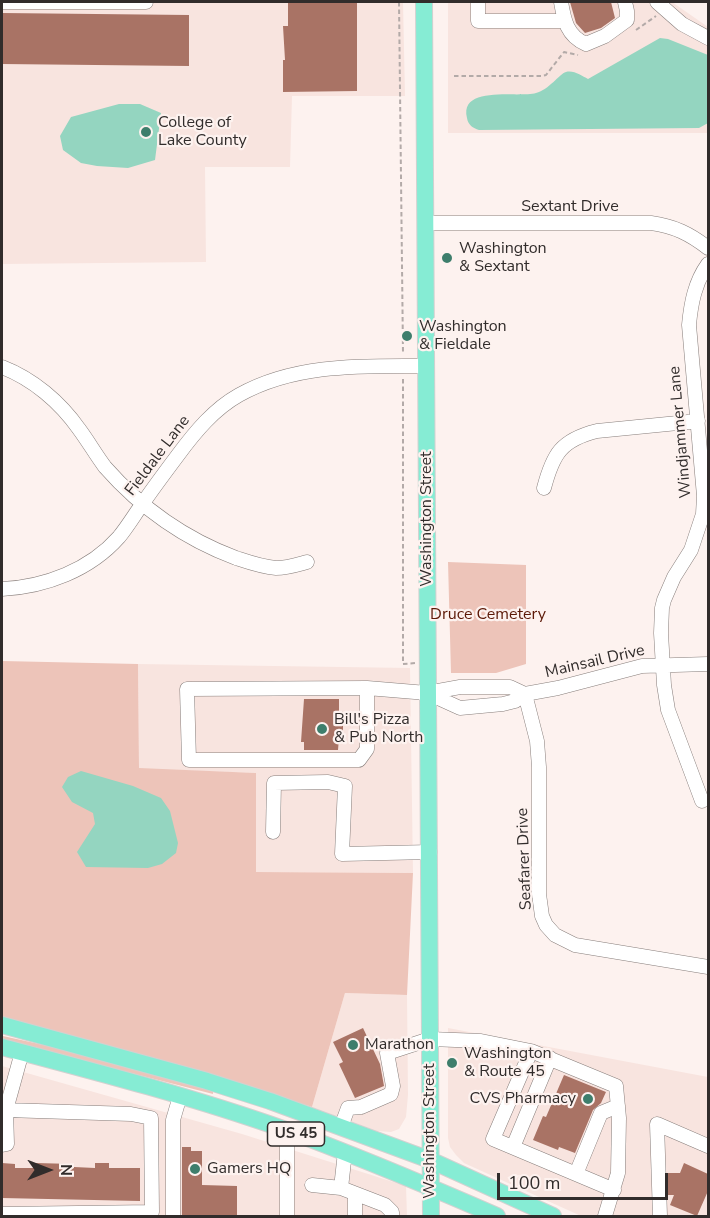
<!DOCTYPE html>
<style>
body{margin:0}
#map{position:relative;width:710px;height:1218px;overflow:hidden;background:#fdf2ef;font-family:"Nunito Sans",sans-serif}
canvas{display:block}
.frame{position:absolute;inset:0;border:3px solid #312c2b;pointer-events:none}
.north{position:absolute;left:18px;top:1140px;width:60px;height:60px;-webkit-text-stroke:4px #fdf2ef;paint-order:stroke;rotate:90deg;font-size:16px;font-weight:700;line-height:24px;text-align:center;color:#312c2b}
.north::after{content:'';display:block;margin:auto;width:21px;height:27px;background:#312c2b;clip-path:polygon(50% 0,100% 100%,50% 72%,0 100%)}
.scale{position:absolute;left:497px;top:1173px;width:171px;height:27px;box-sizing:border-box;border:3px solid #312c2b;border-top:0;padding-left:8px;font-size:18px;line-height:21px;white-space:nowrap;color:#312c2b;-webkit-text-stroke:4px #fdf2ef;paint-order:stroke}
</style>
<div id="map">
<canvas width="710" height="1218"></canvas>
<div class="frame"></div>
<div class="north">N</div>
<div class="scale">100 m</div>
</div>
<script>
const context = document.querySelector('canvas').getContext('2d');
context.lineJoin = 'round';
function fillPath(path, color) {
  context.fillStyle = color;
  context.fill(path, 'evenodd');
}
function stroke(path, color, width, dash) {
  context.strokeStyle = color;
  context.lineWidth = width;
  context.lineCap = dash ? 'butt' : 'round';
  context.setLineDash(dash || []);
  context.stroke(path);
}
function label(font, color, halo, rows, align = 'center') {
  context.font = font + ' "Nunito Sans",sans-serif';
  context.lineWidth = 4.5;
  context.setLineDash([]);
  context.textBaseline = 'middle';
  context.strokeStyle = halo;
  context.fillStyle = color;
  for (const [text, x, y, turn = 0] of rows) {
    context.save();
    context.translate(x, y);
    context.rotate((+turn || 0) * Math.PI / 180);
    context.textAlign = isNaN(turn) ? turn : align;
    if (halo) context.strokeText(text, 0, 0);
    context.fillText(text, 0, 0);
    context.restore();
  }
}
fillPath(new Path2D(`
 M2,2H403L405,96H292L290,167H205L206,262L2,264Z
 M448,2H672L708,27V133H448Z
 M138,664L410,668L413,873L256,872V773L139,769Z
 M345,993L407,995L408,1095L406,1117L399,1129L391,1132L377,1131L312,1107Z
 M448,1028L708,1077V1216H581L464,1163L456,1155L450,1147L448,1138Z
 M2,1066L242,1134L406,1186L407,1216H2Z`), '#f8e4df');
fillPath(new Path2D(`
 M448,562L526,565V664L496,673H451Z
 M2,661L138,664L139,768L256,773V872L413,873L407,995L345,993L312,1107L186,1068L2,1019Z
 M3,1036L62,1049L213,1090V1094L2,1040Z`), '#edc4b9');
fillPath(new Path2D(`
 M660,38L668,39L708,55V123L699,128L479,130C473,128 468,125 467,118C459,85 519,98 536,93C549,90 559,74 566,72C574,70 582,76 588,79Z
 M119,104H140L161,113L155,160L128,168L97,166L81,163L63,150L60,136L71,117Z
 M81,771L133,786L161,798L170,811L178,843L176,853L162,864L148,868L86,867L77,852L95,824L93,813L72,802L62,787L68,777Z`), '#94d5c0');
fillPath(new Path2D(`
 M288,2H357V91L283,92V60H285L283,26H288Z
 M570,2H611L615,18L601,28L585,33L576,23Z
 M2,13L189,15V66L2,64Z
 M304,699H339V711H343V738H339L338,750H304V742H301Z
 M363,1028L380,1064L384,1086L355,1098L339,1064L343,1062L333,1042Z
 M564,1075L606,1092L601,1103L593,1110L575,1153L559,1147L558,1150L533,1140L543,1116L546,1117Z
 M182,1147H191V1151H202V1185L237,1186V1216H182Z
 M2,1163L15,1164V1168H35V1163L74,1164V1167L95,1168V1163H109V1168H140V1201L2,1198Z
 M684,1163L708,1174V1191L697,1216L670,1205L674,1195H668V1173H680Z`), '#a97365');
const minor = new Path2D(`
 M2,2H146
 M478,2V21H565
 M561,2C564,20 567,36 586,44L605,36L627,20V11L625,2
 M657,2L682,24L708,38
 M426,223H651C674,226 690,234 708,248
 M2,367C33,379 60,402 79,429C88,441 96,455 105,467C141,508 185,539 236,558C248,562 262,567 276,568C287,568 296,565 307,562
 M544,488C553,454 561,440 597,431L698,421
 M2,589C45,587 90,570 119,537C128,526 135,514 143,503C154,487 166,471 178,455C195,432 214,409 239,395C296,363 363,366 426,366
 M367,688V749L359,760H189L187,689L367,688L427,693L460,687H510L525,694
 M427,693L460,708L503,704L515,701L525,694L558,688L642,666L708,664
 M525,694L537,741L539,767V894L542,916L546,925L555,935L575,945L708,967
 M702,801L668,710L664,685L661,633L662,608L664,600L674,577L691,550L703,514L704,496L689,325C691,303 695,282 708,264
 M273,832L274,783L328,782L345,786L342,854L430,852
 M531,1051L493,1139L614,1190
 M341,1127L348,1108L361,1107L391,1094L393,1086L387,1053L430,1039L481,1041L531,1051L616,1086L619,1118L618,1173L605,1216
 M287,1130V1216
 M2,1145L7,1144L6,1110L22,1052
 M513,1147L550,1058
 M345,1152L341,1188L385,1205L392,1212V1216
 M576,1174L601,1113L618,1106
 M312,1185L341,1188
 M2,1214L152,1212L151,1118L131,1114L6,1110
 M173,1216V1120L180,1096
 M355,1216V1194
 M660,1216L657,1124L708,1146`);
const major = new Path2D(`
 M424,2L431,1216
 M2,1025L207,1081L270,1101L430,1160L553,1216
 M2,1047C97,1072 193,1097 286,1130C358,1156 428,1186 497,1216`);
stroke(minor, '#877e7b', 15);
stroke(major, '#d2d1d0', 18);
stroke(new Path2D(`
 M399,2L403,353
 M636,30L656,16
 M454,76H542L546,75L564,52L578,55
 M403,379V664L416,663`), '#b3aaa8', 2, [4.5, 3]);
stroke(minor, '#fff', 14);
stroke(major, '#86ecd4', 16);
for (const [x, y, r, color] of [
 [146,132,6,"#3e7e6c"],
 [447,258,6,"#3e7e6c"],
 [407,336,6,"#3e7e6c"],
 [322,729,6,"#3e7e6c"],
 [353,1045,6,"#3e7e6c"],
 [452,1063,6,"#3e7e6c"],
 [588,1099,6,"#3e7e6c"],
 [195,1169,6,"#3e7e6c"]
]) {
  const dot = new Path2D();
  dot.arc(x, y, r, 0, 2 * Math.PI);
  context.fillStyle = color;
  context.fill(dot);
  stroke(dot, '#fdf2ef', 2);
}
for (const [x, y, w] of [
 [296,1134,57]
]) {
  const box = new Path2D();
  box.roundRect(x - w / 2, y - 12, w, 24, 4.5);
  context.fillStyle = '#fdf2ef';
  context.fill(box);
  stroke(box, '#312c2b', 1.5);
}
label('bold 15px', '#312c2b', null, [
 ["US 45",296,1134]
]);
label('16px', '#312c2b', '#fdf2ef', [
 ["College of",158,123],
 ["Lake County",158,141],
 ["Washington",459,249],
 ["& Sextant",459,267],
 ["Washington",419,327],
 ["& Fieldale",419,345],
 ["Bill's Pizza",334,720],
 ["& Pub North",334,738],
 ["Marathon",365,1045],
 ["Washington",464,1054],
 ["& Route 45",464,1072],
 ["CVS Pharmacy",576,1099,"right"],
 ["Gamers HQ",207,1169]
], 'left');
label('16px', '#312c2b', '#fdf2ef', [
 ["Sextant Drive",570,207],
 ["Windjammer Lane",681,432,-95],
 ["Fieldale Lane",158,456,-53],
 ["Washington Street",427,519,-90],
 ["Mainsail Drive",595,662,-13],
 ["Seafarer Drive",525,859,-92],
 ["Washington Street",430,1131,-90]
]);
label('16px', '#5c1907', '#fdf2ef', [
 ["Druce Cemetery",488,615]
]);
</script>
